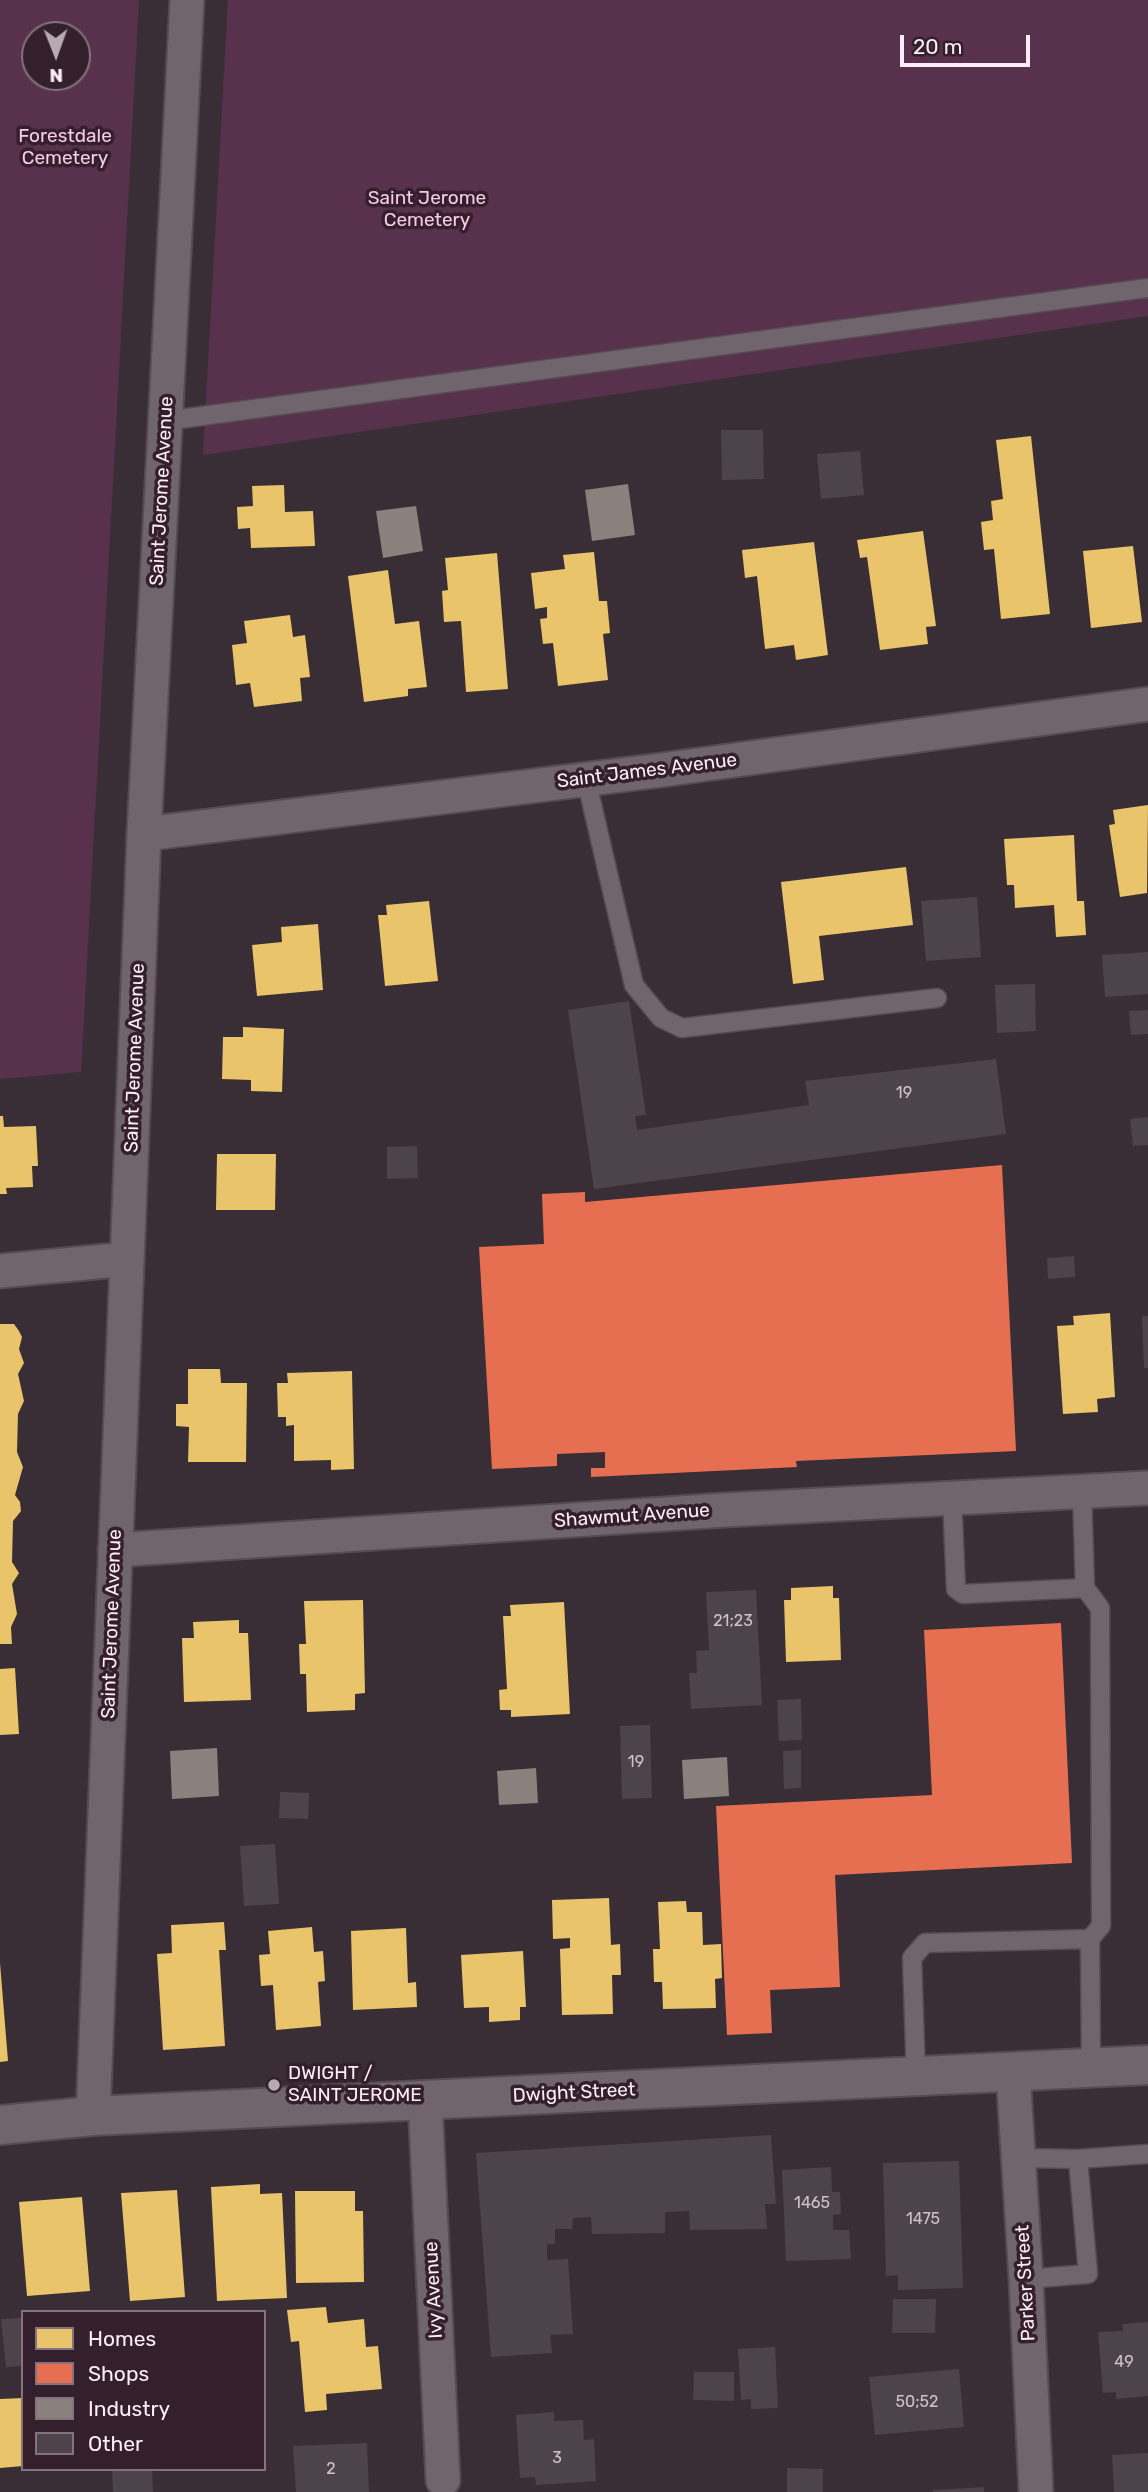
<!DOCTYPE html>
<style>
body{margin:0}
#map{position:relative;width:1148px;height:2492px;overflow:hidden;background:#3a2e36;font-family:Rubik,sans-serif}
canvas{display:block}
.legend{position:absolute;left:21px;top:2310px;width:245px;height:161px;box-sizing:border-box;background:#34202d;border:2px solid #84727e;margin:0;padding:9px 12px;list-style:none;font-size:21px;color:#fcedf7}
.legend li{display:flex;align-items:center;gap:14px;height:35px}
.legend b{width:35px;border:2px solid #84727e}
.north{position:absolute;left:21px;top:21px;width:70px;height:70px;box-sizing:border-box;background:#34202d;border:2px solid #84727e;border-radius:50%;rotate:179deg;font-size:19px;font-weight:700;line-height:28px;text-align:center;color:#fcedf7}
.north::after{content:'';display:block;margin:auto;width:24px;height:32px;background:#b8aab3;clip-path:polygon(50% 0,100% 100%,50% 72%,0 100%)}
.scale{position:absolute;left:900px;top:35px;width:130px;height:32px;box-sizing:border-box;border:4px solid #fcedf7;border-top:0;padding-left:9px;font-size:21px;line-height:24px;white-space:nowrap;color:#fcedf7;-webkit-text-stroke:5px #34202d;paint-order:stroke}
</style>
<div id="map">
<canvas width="1148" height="2492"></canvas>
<ul class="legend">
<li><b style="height:19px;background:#e9c46a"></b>Homes</li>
<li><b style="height:19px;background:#e76f51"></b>Shops</li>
<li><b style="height:19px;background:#8a817c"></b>Industry</li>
<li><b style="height:19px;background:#4d434a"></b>Other</li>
</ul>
<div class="north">N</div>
<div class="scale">20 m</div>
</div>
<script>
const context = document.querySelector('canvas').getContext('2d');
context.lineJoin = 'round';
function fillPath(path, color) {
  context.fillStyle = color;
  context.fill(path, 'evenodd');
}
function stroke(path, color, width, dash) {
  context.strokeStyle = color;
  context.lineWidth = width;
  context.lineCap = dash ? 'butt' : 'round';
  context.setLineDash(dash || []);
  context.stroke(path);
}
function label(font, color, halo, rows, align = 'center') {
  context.font = font + ' Rubik,sans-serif';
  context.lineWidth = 7;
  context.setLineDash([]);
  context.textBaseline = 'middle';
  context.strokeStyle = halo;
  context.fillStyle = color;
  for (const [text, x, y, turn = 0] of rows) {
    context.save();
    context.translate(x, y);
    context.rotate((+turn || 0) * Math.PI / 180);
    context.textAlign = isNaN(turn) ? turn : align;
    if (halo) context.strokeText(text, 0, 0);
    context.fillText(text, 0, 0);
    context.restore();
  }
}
fillPath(new Path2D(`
 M0,0H139L81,1072L0,1079ZM35,35H77V77H35Z
 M228,0H1148V316L203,455Z`), '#58314c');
fillPath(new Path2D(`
 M1031,436L1050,614L1001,619L994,549L984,550L981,522L993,520L991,501L1003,499L996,440Z
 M284,485L285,512L313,511L315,546L251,548L250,528L238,529L237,507L253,506L252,486Z
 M923,531L936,626L926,627L928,644L880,650L867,557L860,558L857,540Z
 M814,542L828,655L796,660L794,645L765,649L757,576L745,578L742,550Z
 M1133,546L1142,622L1091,628L1083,551Z
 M594,552L599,601H607L610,633L603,634L608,680L558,686L553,643L543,644L540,619L547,618V607L535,609L531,573L565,569L563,555Z
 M497,553L508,689L466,692L461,621L444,622L442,591L448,590L445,558Z
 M388,570L395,624L419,621L427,687L408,689V696L364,702L348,576Z
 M290,615L293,637L305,635L310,677L300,678L302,701L254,707L250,683L236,685L232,645L247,643L244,621Z
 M1148,805L1147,893L1120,897L1109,825L1115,824L1113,810Z
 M1074,835L1077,901H1084L1086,935L1056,937L1054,905L1015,908L1014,885H1007L1004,839Z
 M906,867L913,925L819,936L824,980L793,984L781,882Z
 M429,901L438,981L385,986L378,915H387L386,905Z
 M318,924L323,990L257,996L252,945L282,942L281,927Z
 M243,1027L284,1029L282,1092L251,1091V1080L222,1079L223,1037H243Z
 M0,1116H3L4,1127L36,1126L38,1166H32L33,1187L6,1188L7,1194H0Z
 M217,1154H276L275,1210H216Z
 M1110,1313L1115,1397L1097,1399L1098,1412L1063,1414L1057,1326L1074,1325L1073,1316Z
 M0,1324H14L19,1331L22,1337L19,1349L24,1363L18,1374L24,1401L18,1414L17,1452L23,1467L15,1495L20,1502L21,1511L13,1521L12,1562L19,1573L12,1584L17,1614L11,1627L12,1644H0Z
 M188,1369H220L221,1383H247L246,1462H188L189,1427L176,1426V1404H188Z
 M352,1371L354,1469L331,1470V1460L294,1461V1425L286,1426V1417H278L277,1383H288L287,1373Z
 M833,1586V1598H839L841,1660L786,1662L784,1600H791V1588Z
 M363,1600L365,1693L355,1694V1710L307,1712L306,1674H300L299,1644H306L304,1601Z
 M564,1602L570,1714L511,1717V1710H500L499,1690L507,1689L503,1616H511L510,1605Z
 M239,1620V1633H248L251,1700L184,1702L182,1638H194L193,1622Z
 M15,1668L19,1734L0,1735V1669Z
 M609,1898L611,1945L620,1944L621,1975H612L613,2014L562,2015L560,1949L570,1948V1938L553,1939L552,1900Z
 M686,1901L687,1912H702L703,1945L721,1944L722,1978L715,1979L716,2008L663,2009L662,1982H654L653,1949H660L658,1902Z
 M224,1922L226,1950H219L225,2046L163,2050L157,1954L172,1953L171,1925Z
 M312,1927L314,1952L323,1951L325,1981L318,1982L321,2026L276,2030L273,1985L261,1986L259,1955L270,1954L268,1931Z
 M406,1928L408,1983L416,1982L417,2007L353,2010L351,1931Z
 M523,1951L526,2007H520V2020L489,2022V2007L464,2008L461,1955Z
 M0,1963L8,2061L0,2062Z
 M260,2184V2194L282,2193L287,2298L217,2301L211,2187Z
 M177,2190L185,2297L130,2301L121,2193Z
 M295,2191H355V2211H363L364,2282L296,2283Z
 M82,2197L90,2291L27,2296L19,2202Z
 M326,2307L328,2323L364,2319L366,2347L378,2346L382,2389L326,2394L327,2410L305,2412L299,2341L291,2342L287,2310Z
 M23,2398V2466L0,2468V2399Z`), '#e9c46a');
fillPath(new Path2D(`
 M1002,1165L1016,1451L796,1461L797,1467L591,1477V1468H605V1452L557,1454V1466L492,1469L479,1247L544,1244L542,1194L585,1192V1202Z
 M1061,1623L1072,1863L835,1875L840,1987L770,1990L772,2033L727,2035L716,1806L932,1795L924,1630Z`), '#e76f51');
fillPath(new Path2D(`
 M628,484L635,535L592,541L585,490Z
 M416,506L423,551L383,558L376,511Z
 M217,1748L219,1796L172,1799L170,1751Z
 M727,1757L729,1796L684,1799L682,1760Z
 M536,1768L538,1803L499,1805L497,1771Z`), '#8a817c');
fillPath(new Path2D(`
 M721,430H763L764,479L722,480Z
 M860,451L864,495L821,499L817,454Z
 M977,897L981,957L926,961L921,901Z
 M1148,952V994L1105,997L1102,955Z
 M1035,984L1036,1031L997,1033L995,985Z
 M629,1001L646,1115L635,1116L637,1130L809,1105L805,1081L996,1059L1006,1134L594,1189L568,1010Z
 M1148,1010V1034L1131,1035L1129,1011Z
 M1148,1117V1145L1133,1146L1130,1119Z
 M417,1146L418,1178L387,1179V1147Z
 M1074,1256L1075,1277L1048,1279L1047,1258Z
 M1142,1316H1148V1368H1144Z
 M756,1590L762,1705L691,1709L689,1673H697L696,1651L709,1650L706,1592Z
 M801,1699L802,1740L779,1741L777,1700Z
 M650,1725L652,1798L622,1799L620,1726Z
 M801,1750V1788L784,1789L783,1751Z
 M280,1792L309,1793L308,1819L279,1818Z
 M275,1844L279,1904L244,1906L240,1846Z
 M771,2135L776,2204H765L767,2229L690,2230L689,2211L665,2212V2233L592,2234L591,2217L573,2218L572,2229H555V2244H547V2260L568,2259L573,2334L550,2335L552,2353L491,2357L476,2153Z
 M959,2161L963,2288L898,2290V2275L886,2276L883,2163Z
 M831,2167L832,2192H840L841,2214L833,2215V2230H849L851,2259L786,2261L782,2170Z
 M893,2299H936L935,2333H892Z
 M23,2318V2366L6,2367L1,2319Z
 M1148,2322V2396L1116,2399V2392L1103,2393L1098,2332L1123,2331L1122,2324Z
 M775,2347L778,2408L751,2409V2399L741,2400L738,2349Z
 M959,2369L964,2427L875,2435L869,2377Z
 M694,2372H734V2401L693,2400Z
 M554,2412V2421L583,2420L584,2440L594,2439L596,2481L536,2485L535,2477L520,2478L516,2415Z
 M367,2443L369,2492H296L293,2446Z
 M1148,2453V2492H1114L1112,2455Z
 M787,2468L823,2469V2492H787Z
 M112,2469H152L153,2492H113Z
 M984,2487V2492H933V2490Z`), '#4d434a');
const service = new Path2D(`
 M165,421L1148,288
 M586,779L634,985L661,1018L682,1028L937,998
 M1082,1491L1085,1588
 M1090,1939L1091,2068
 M916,2077L912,1958L925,1943L1090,1939L1101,1926L1100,1608L1085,1588L963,1594L956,1589L952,1498
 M1019,2158L1078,2159L1148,2154
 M1026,2279L1088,2274L1078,2159`);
const minor = new Path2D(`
 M144,834L661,770L1148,704
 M0,1271L127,1259
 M115,1550L725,1510L1148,1488
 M1013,2073L1026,2279L1036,2492
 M425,2100L443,2480
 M93,2116L144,834L187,0`);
const secondary = new Path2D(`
 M0,2125L93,2116L1148,2065`);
stroke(service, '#554b51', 21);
stroke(minor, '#554b51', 37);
stroke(secondary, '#554b51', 42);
stroke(service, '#70656c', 18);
stroke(minor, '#70656c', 33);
stroke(secondary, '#70656c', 38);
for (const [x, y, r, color] of [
 [274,2085,7,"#b8aab3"]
]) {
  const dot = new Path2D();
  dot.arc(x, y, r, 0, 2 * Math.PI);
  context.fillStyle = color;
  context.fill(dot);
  stroke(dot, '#34202d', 2.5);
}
label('16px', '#d0c2cc', null, [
 ["19",904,1093],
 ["21;23",733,1621],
 ["19",636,1762],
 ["1465",812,2203],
 ["1475",923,2219],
 ["49",1124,2362],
 ["50;52",917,2402],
 ["3",557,2458],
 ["2",331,2469]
]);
label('19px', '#f9c9e8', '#34202d', [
 ["Forestdale",65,137],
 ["Cemetery",65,159],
 ["Saint Jerome",427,199],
 ["Cemetery",427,221]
]);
label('19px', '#fcedf7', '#34202d', [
 ["Saint Jerome Avenue",162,491,-87],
 ["Saint James Avenue",647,771,-7],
 ["Saint Jerome Avenue",135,1058,-88],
 ["Shawmut Avenue",632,1516,-4],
 ["Saint Jerome Avenue",112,1624,-88],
 ["Dwight Street",574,2093,-3],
 ["Parker Street",1026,2283,-93],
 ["Ivy Avenue",434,2290,-93]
]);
label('19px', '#fcedf7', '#34202d', [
 ["DWIGHT /",288,2074],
 ["SAINT JEROME",288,2096]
], 'left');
</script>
